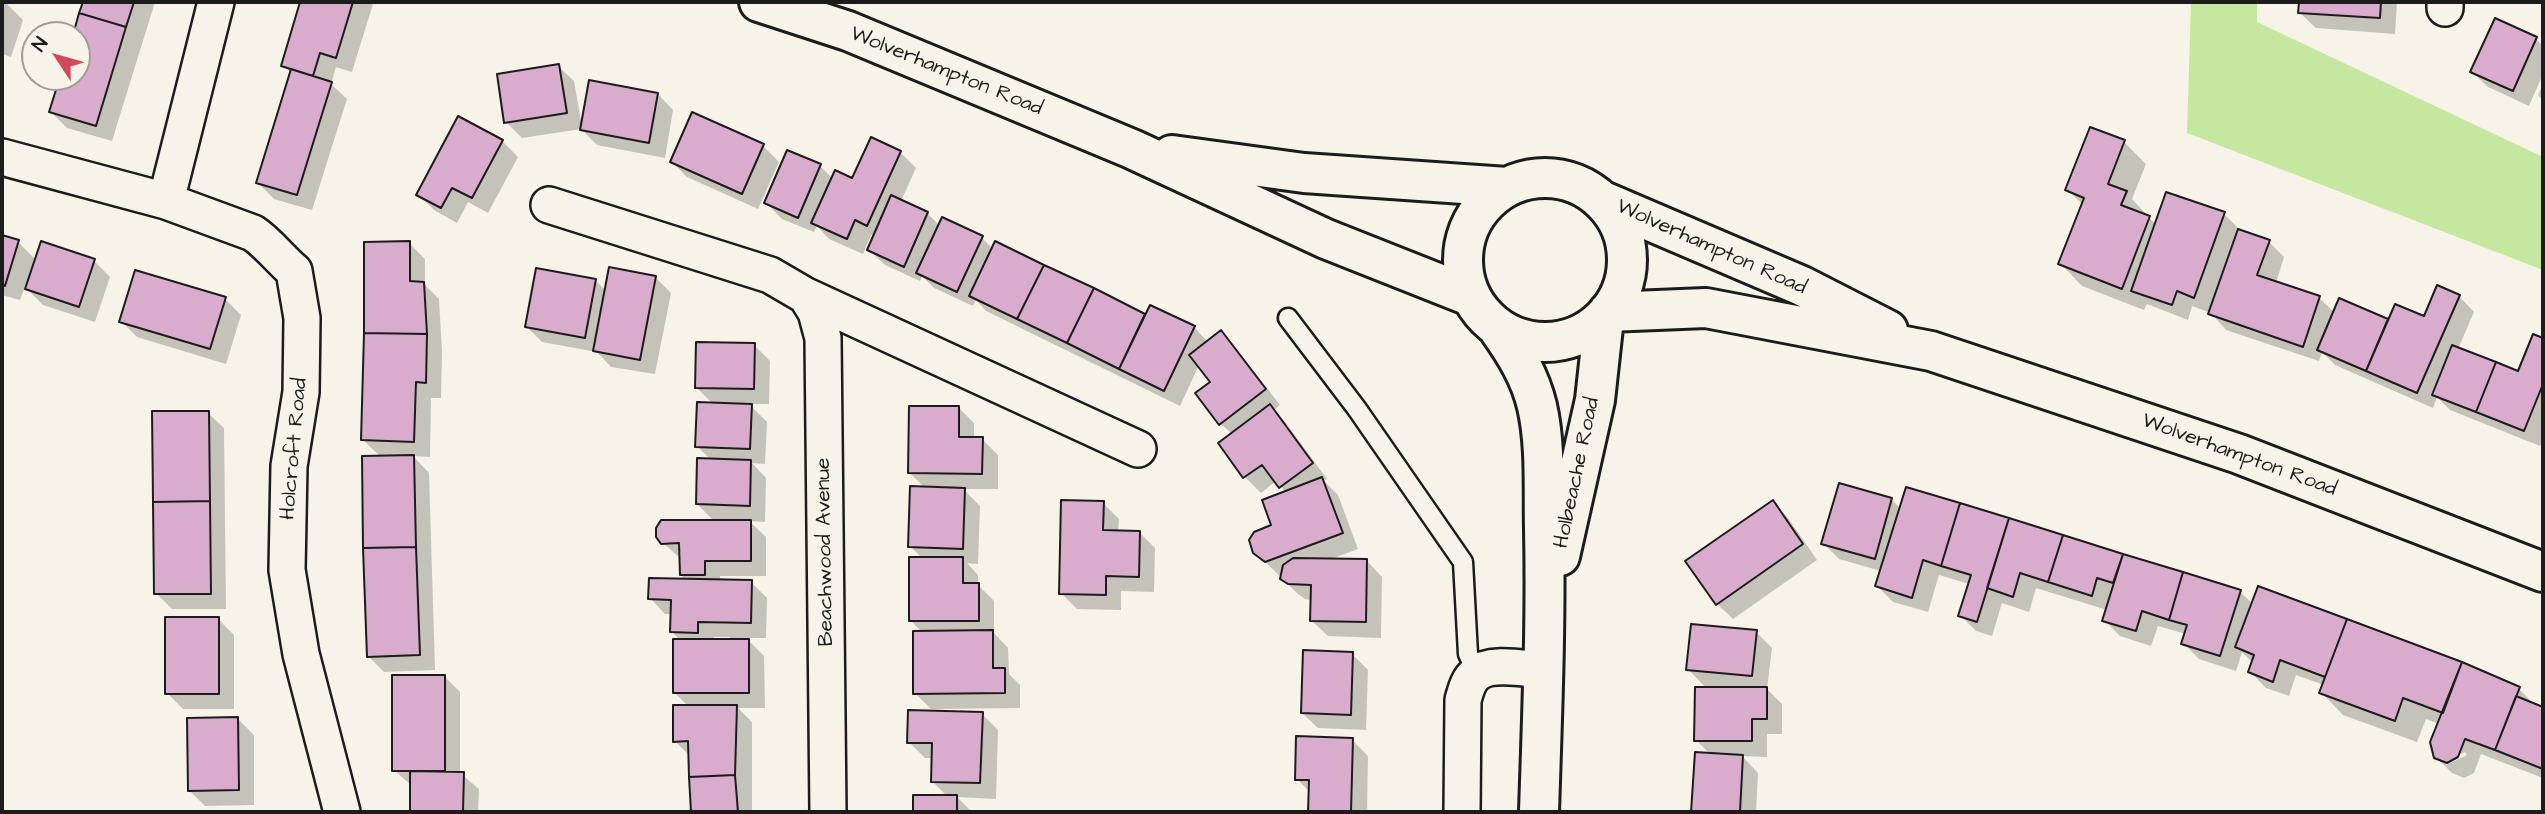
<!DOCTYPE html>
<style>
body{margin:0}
#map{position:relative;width:2545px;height:814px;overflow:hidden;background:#f7f3e8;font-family:"Architects Daughter",sans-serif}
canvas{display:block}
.frame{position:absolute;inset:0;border:4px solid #1c1c1c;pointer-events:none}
.north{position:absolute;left:21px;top:21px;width:70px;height:70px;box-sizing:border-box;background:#f7f3e8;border:2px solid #9f9d96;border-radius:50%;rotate:306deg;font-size:19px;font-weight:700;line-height:28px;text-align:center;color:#1c1c1c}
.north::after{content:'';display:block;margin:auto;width:24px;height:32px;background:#d1495b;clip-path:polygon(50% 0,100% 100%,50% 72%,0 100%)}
</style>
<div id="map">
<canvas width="2545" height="814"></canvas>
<div class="frame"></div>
<div class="north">N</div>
</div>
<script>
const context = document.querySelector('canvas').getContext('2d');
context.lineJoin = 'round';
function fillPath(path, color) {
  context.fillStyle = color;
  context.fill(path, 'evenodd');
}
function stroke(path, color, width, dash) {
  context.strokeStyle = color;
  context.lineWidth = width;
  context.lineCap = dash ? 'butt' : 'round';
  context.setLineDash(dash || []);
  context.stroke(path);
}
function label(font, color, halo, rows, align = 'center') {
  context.font = font + ' "Architects Daughter",sans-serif';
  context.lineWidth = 5;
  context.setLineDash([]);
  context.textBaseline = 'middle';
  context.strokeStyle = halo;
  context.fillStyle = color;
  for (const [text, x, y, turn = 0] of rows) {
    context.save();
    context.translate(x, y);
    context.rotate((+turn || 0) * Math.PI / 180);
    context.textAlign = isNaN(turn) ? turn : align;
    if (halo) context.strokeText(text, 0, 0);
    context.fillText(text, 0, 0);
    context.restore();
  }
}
fillPath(new Path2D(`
 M2191,2H2257V22L2543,157V270L2187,133Z`), '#c6e7a0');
fillPath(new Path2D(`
 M2,2L7,4L23,20L11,57L2,54Z
 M85,2H155L112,141L67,128L51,112L62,77H77V35H75Z
 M302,2H371L373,4L352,72L336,67L331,84L347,99L312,210L274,199L258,183L292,74L283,65Z
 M2301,2H2397L2395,34L2316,28L2300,13Z
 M2496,20L2536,39L2543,46V74L2529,106L2488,87L2472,72Z
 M558,66L574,81L582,127L658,94L673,110L665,158L597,145L581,129L522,138L506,122Z
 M2543,84V100L2538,95Z
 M502,141L518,157L488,213L468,202L457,223L434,210L418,194Z
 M2124,142L2146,164L2132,199L2156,225L2224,214L2240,230L2269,242L2284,257L2276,283L2319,298L2335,313L2340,300L2389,321L2425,318L2459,296L2474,312L2458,349L2519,373L2534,336L2543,340V438L2540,446L2450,410L2437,397L2433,408L2335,365L2322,352L2319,361L2226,330L2211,313L2192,306L2188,320L2147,304L2144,310L2082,286L2060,263L2083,205L2068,190Z
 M763,146L779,162L758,209L687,177L672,162Z
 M900,152L916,168L901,201L927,213L940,226L982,238L993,249L996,243L1146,316L1194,327L1208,342L1221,332L1236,348L1280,405L1274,410L1285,422L1327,479L1324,481L1338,495L1358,549L1328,560L1367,561L1382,577L1381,638L1328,636L1312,621V600L1305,599L1298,594L1255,552L1273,526L1286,492L1276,481L1261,493L1245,477L1220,443L1232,434L1221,424L1212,382L1199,365L1180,406L986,311L976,300L973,306L934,288L922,276L920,281L885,265L869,250L875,236L871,235L863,254L829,239L817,226L814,232L782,219L766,203L820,166L833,179L853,180Z
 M2,237L18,242L36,260L94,261L110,277L95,322L43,305L25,287L20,300L2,295Z
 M409,243L425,259V285L439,299L442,351L441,398H431L430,457L413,456L429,473L435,670L384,672L368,656L381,457L363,440Z
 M655,277L671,293L655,374L611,367L597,352L542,342L526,326L595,280L606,291Z
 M225,299L241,315L226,364L137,337L121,321Z
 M754,345L770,361L769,404H749L767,422L765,464L752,463L766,478L765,522L749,521L766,537V576H720V581L751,582L767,598L766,638H746L764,656L765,708H738L752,722V812H693L690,756L675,741L689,707L675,693L681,641L672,632V614H665L650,598L687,581L681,575V559L663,543L715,522L697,504L711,460L697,446L714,405L697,388ZM714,637H730V641H713Z
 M958,407L974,423V439H982L998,455V489H963L980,506L978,564L967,563L978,575V585L994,601V633L1008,648L1009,674L1020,685V708L931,709L915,693L923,633L911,621L923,559L910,546L926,489L910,473Z
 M208,413L224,428L226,609H172L156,593Z
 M1907,489L2240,592L2253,604L2259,588L2461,664L2519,689L2535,705L2543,709V778L2481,754L2474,773L2464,778L2452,773L2436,757L2439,724L2426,719L2417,742L2343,715L2321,692L2324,685L2296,675L2289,696L2266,688L2250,672L2253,663L2242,652L2236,671L2199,659L2183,643L2186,634L2158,626L2151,646L2120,636L2104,620L2107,610L2036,588L2029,612L2002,603L1992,636L1976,631L1960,615L1969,584L1939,575L1928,612L1893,602L1877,586L1881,571L1839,559L1823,543L1891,499L1901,509ZM2465,752L2467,755L2446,765V761Z
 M1772,502L1788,518L1817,560L1733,619L1717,604Z
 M1103,503L1119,519L1118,532H1139L1155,548L1154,592L1121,591V610L1077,609L1061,593Z
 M218,619L234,635V709H183L167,693Z
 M1756,632L1772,648L1767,689L1782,704V734H1767V757L1742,756L1758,773L1756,812H1692L1696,754L1711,755L1696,740L1707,689L1688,669Z
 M1352,654L1368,670L1366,730L1318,728L1302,713Z
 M444,676L460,692V773L479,789L478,812H412V786L394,770Z
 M982,714L998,730L996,799L957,797L972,812H915V797H948L932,781L933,758H925L909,742Z
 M238,719L254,735V805L205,806L189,790Z
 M1352,740L1368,756L1367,812H1309L1310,792L1297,779Z`), '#0003');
const building = new Path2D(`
 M83,2H134L126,27L79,13Z
 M300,2H353L336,58L320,53L313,76L281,66Z
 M2299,2H2381L2380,18L2298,13Z
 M79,13L126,27L96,126L49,112L60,77H77V35H73Z
 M2495,18L2537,37L2513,91L2470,72Z
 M559,64L567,113L504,123L497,74Z
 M291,69L332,82L297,195L256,183Z
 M589,80L658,93L649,143L580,130Z
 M692,112L764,144L742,194L670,162Z
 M458,116L503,140L472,198L452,188L441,208L416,195Z
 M2090,127L2125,140L2108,184L2127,191L2121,205L2150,216L2122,289L2058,264L2084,198L2065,190Z
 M871,137L901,151L867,226L855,220L847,239L811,223L835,170L852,178Z
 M787,150L821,164L798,218L764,203Z
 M2166,192L2225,212L2194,298L2177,291L2172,305L2131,291Z
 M891,195L928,212L904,267L867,250Z
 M942,217L983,236L957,292L916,273Z
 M2238,229L2270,240L2257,275L2320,296L2303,347L2208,314Z
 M2,235L19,240L5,286L2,285Z
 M41,241L95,259L79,307L25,289Z
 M410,241V281L424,282L427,334L364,333V242Z
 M995,241L1044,265L1017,319L969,296Z
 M1044,265L1094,288L1067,343L1017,319Z
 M609,267L656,276L640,360L593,351Z
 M536,268L596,279L585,338L525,327Z
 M135,270L226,297L210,349L119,322Z
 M2437,285L2460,295L2417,393L2366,371L2395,304L2424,316Z
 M1094,288L1145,314L1119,369L1067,343Z
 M2339,298L2388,319L2366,371L2317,350Z
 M1150,305L1195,326L1164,391L1119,369Z
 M1221,330L1266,389L1219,425L1195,393L1210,382L1189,355Z
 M364,333L427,334L426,383L416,382L414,442L361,440Z
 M2533,334L2543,338V384L2524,431L2476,412L2496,362L2518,371Z
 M696,342L755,343L754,389L695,388Z
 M2452,345L2496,362L2476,412L2432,395Z
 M697,402L752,404L750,449L695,447Z
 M1270,404L1313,463L1279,488L1262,465L1243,478L1218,443Z
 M909,406H959V437H983L982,474L908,473Z
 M152,411H209L210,501L153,502Z
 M414,455L416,547L363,548L362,456Z
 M697,458L751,460L750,506L696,504Z
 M1322,477L1343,533L1265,562L1253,553L1249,540L1254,532L1271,525L1262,500Z
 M1839,483L1892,498L1875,559L1821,544Z
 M910,486L965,488L963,549L908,547Z
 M1906,487L1960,503L1941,566L1923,560L1912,598L1875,586Z
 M1061,500L1104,501L1103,530L1140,531L1139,577L1106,576V595L1059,594Z
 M1773,500L1803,544L1716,605L1685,561Z
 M210,501L211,594H154L153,502Z
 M1960,503L2009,518L1977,622L1958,616L1971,575L1941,566Z
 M2009,518L2063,535L2048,582L2020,573L2013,597L1987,588Z
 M661,520H751V561H705V575H680L679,543L661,544L656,537V528Z
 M2063,535L2123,554L2113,583L2097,578L2092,596L2048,582Z
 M416,547L420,655L367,657L363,548Z
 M2123,554L2183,572L2169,620L2142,611L2136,631L2102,621Z
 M909,557H963V583H979V621H909Z
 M1293,558L1367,559L1366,622L1310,621L1311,585L1288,584L1280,579L1283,565Z
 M2183,572L2241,590L2220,656L2181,644L2187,625L2169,620Z
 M649,578L752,580L751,623L698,622V633L670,632L671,600L648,599Z
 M2258,586L2347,619L2325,677L2280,660L2273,682L2248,672L2254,655L2235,647Z
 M165,617H219V694H165Z
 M2347,619L2462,662L2443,713L2403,698L2395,721L2319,693Z
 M1691,624L1757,630L1752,676L1686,670Z
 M993,630V668H1005V693L913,694V631Z
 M673,639H749V693H673Z
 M1303,650L1353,652L1351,715L1301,713Z
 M2462,662L2520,687L2495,750L2465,739L2458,757L2447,763L2434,758L2430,742Z
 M392,675H445V771H392Z
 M1695,687H1767V719H1752V741H1694Z
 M2516,696L2543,707V769L2495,750Z
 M673,705H737L735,775L689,777L688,741L673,742Z
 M908,710L983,712L980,783L931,782L932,743H907Z
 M238,717L239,790L188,791L187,718Z
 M1296,736L1353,738L1351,812H1308L1309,780H1295Z
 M1695,752L1743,755L1740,812H1691Z
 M410,771L464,772L463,812H410Z
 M735,775L738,812H691L689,777Z
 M913,795H957V812H913Z`);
fillPath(building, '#d9abcc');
stroke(building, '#1c1c1c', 2);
const service = new Path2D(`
 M1288,318L1357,409L1463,562L1468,654L1477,672`);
const minor = new Path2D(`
 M2445,2V8
 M2,157L166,201L253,233C268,243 280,259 294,271L302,318L301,392L289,466L287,570L301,654L342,812
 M166,201L216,2
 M549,205L770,275L806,296L816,312L823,338L828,812
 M806,296L1138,449
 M1462,812L1463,700C1466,690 1468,680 1476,674C1491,661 1525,669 1544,670`);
const trunk = new Path2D(`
 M759,2L848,31L1132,149L1326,239L1470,296
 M1172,155L1304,173L1507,187
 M1463 260a82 82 0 1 1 164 0a82 82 0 1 1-164 0Z
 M1603,201L1802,286L1888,330
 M1608,312L1706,308L1931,351L2239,454L2543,572
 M1499,330C1516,354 1530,377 1537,406C1546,445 1543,489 1544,529C1546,623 1542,718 1539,812
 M1560,556L1595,400L1604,318`);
stroke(service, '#1c1c1c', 23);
stroke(minor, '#1c1c1c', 40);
stroke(trunk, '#1c1c1c', 44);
stroke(service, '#f7f3e8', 18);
stroke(minor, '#f7f3e8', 35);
stroke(trunk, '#f7f3e8', 38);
label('21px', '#1c1c1c', '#f7f3e8', [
 ["Wolverhampton Road",946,72,22],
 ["Wolverhampton Road",1711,248,24],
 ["Holcroft Road",295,449,-85],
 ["Wolverhampton Road",2239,456,20],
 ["Holbeache Road",1578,473,-78],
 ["Beachwood Avenue",826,552,-91]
]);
</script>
